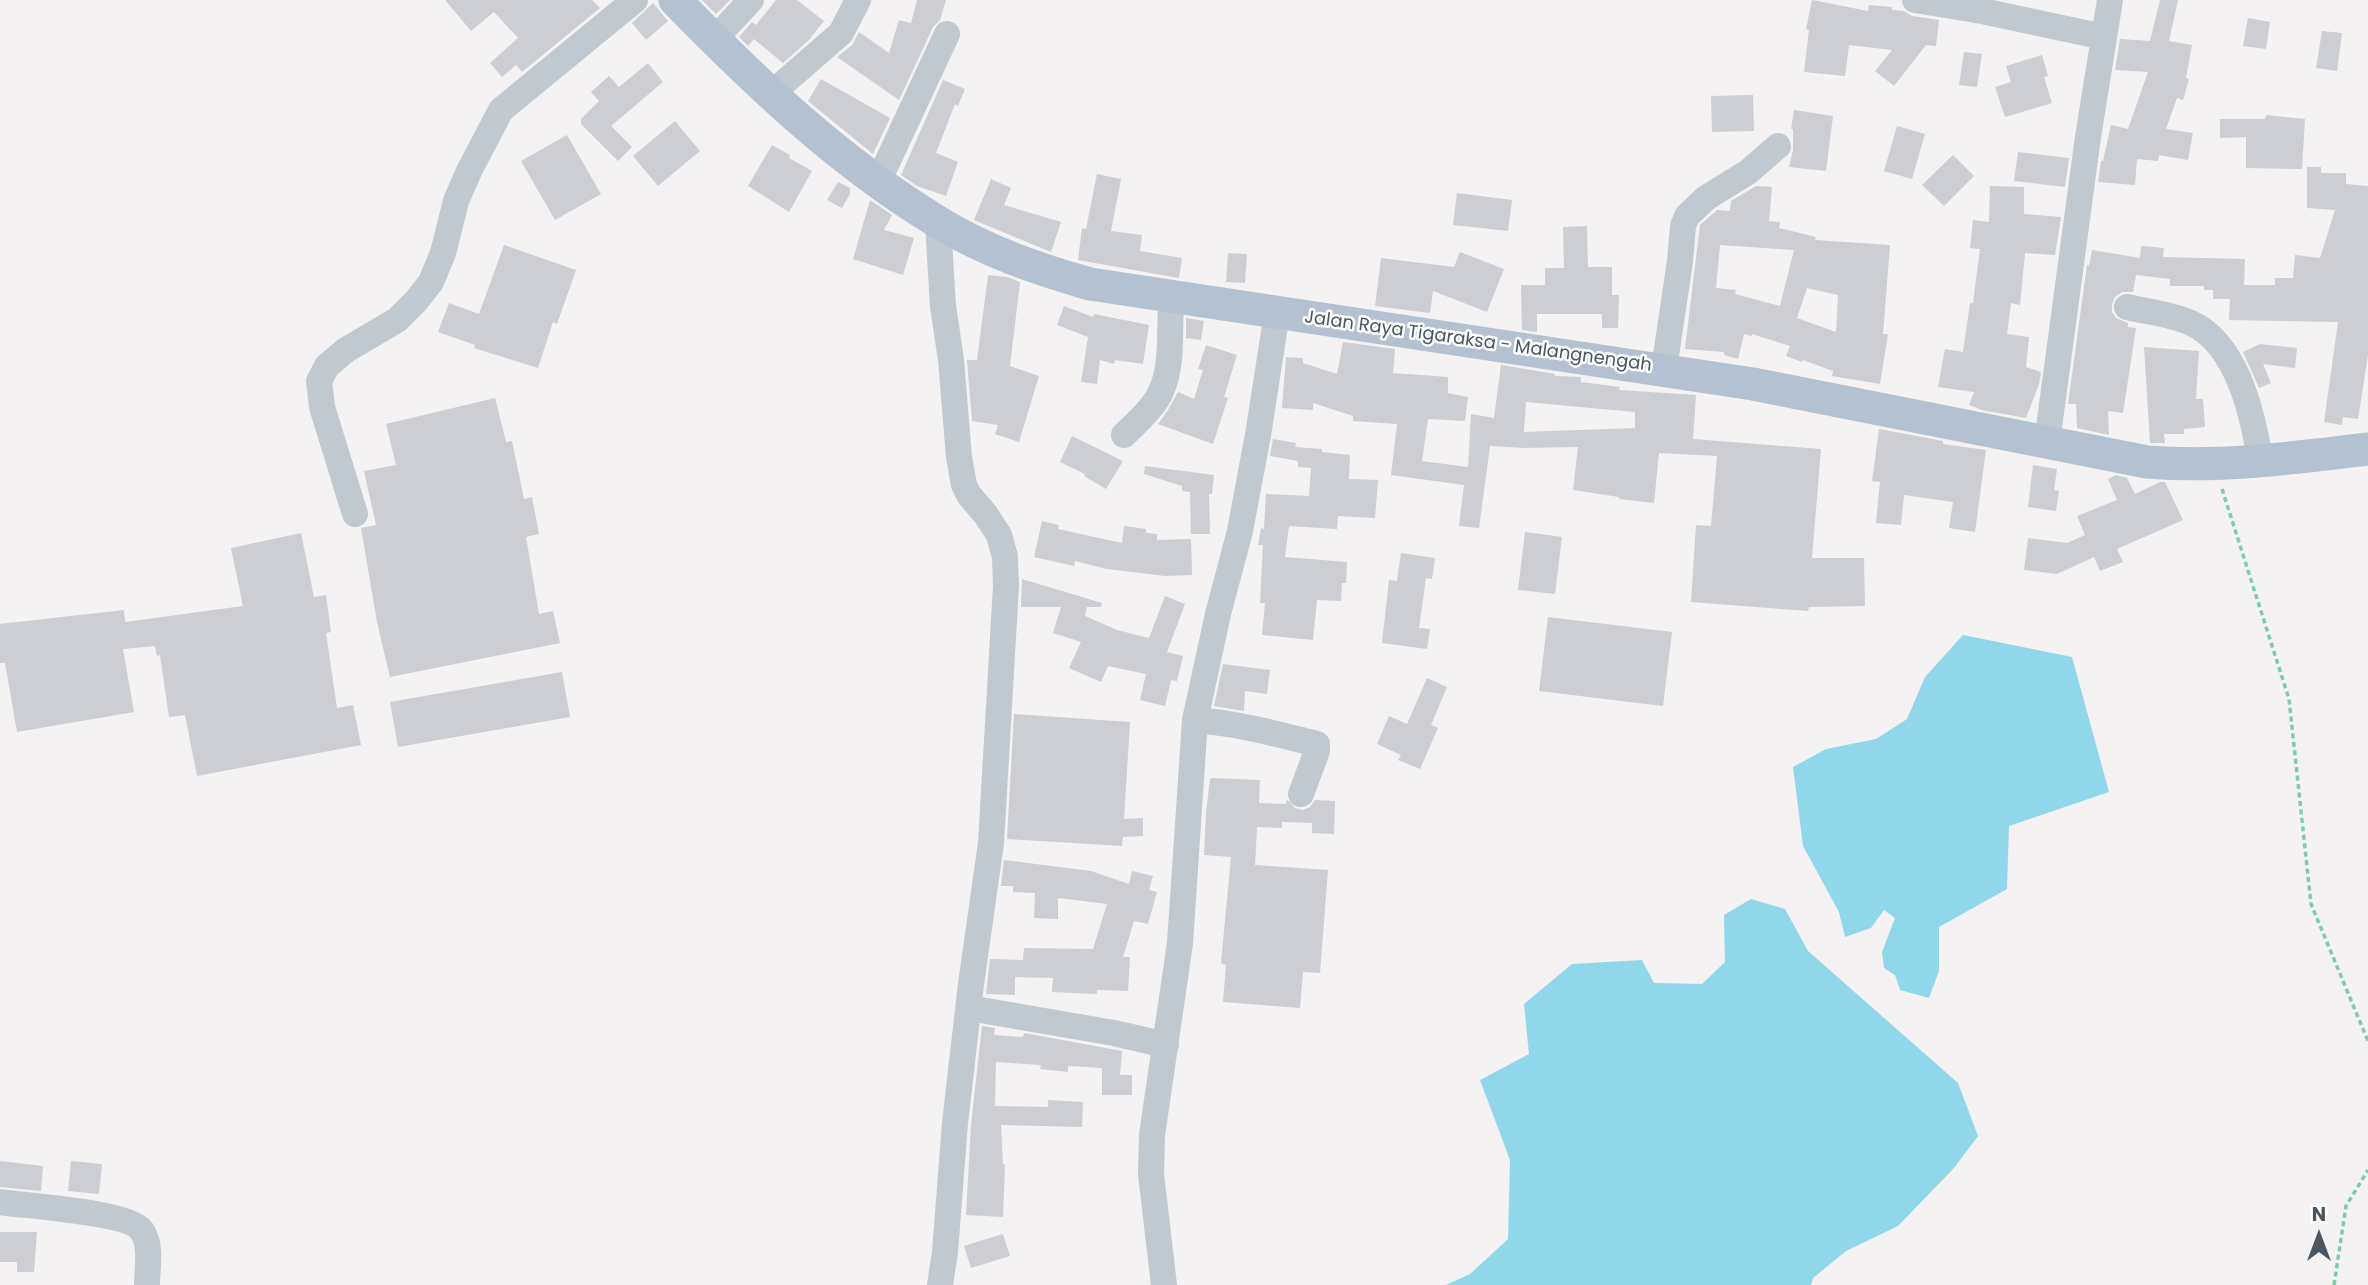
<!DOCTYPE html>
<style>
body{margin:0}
#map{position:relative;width:2368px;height:1285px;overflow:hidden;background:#f4f2f2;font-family:Poppins,sans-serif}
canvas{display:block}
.north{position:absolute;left:2284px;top:1201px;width:70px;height:70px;-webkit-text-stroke:5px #fff;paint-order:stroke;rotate:0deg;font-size:19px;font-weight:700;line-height:28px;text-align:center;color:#4a555f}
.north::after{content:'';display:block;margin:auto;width:24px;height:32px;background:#4a555f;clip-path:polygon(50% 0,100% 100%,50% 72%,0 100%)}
</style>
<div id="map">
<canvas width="2368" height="1285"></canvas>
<div class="north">N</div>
</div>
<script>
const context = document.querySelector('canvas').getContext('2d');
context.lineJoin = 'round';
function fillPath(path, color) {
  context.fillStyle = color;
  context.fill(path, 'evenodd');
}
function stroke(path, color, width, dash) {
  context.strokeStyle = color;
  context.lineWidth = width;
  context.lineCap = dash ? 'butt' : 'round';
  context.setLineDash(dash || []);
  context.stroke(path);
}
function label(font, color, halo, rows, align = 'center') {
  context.font = font + ' Poppins,sans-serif';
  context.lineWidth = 5;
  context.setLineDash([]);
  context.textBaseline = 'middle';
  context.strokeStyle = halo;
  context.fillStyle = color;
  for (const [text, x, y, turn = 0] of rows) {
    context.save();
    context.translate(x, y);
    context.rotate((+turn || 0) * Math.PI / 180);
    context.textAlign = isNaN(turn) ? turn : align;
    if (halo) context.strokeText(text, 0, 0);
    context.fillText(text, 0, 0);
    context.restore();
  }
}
fillPath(new Path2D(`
 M1963,635L2072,657L2109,792L2009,826L2007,889L1939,927V971L1929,998L1900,990L1895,975L1884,968L1882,952L1895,918L1884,910L1871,928L1845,937L1839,912L1803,846L1793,767L1826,749L1876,739L1907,719L1925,677Z
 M1751,899L1785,909L1808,951L1958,1083L1978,1136L1954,1168L1898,1226L1846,1251L1813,1278L1811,1285H1446L1470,1274L1508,1239L1510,1160L1480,1080L1529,1054L1524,1004L1572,964L1642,960L1654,983L1702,984L1725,962L1724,915Z`), '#91d7eb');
fillPath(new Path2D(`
 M445,0H592L600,8L522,72L516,65L502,77L490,63L518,38L494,12L471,31Z
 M702,0H730L716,14Z
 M776,0H797L824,21L809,40L783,63L754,39L748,46L739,37L752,22L756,25Z
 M917,0H946L940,20L933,27L899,100L837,57L852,45L859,32L889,53L899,20L911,23Z
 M1812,0L1868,11L1869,5L1892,7V10L1904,11L1912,16L1939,20L1936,46L1926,45L1894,86L1875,71L1892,50L1849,45L1845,76L1804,72L1809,30L1806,29Z
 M2160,0H2178L2169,41L2192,45L2186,78L2189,79L2183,100L2177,98L2166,129L2193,133L2188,160L2159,155L2158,161L2137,159L2135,185L2098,182L2101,161H2103L2111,125L2128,129L2148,72L2115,70L2120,39L2150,41Z
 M653,3L668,21L646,40L632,23Z
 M2248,18L2270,22L2266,49L2243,46Z
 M2322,31L2342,33L2337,71L2316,68Z
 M1964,52L1982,54L1977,87L1959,85Z
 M2042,55L2048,76L2044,77L2052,103L2005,117L1995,87L2011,82L2006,66Z
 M648,63L663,82L611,126L632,147L618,161L581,124V119L599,101L591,92L609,76L619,87Z
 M821,79L890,118L873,154L808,101Z
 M943,80L965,89L958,106L955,104L936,153L958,162L946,196L917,186L901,175Z
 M1753,95L1754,131L1712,132L1711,96Z
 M1794,110L1833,116L1826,171L1789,167L1793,150V129H1791Z
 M2266,115L2305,119L2302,169L2246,168V137L2220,138V119H2265Z
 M675,121L700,151L658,186L633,156Z
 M1897,126L1925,134L1912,179L1884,171Z
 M567,135L601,194L555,220L521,161Z
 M772,145L790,155L789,158L812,171L789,212L748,186Z
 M2018,152L2069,158L2065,187L2014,181Z
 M1953,155L1974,176L1944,206L1922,185Z
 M2307,167H2321V173H2346V184L2368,186V355L2358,419L2343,417L2342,425L2324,422L2338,322L2229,320L2230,299H2213V290H2204V286H2170V279L2136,275L2133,292H2122L2115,297L2112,304V312L2116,318L2128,323V327L2136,328L2123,413L2108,411L2109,435L2077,428L2076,404H2068L2087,265L2089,266L2092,250L2140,258L2141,246L2164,248L2163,257L2245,259L2244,285H2275V278H2293L2295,255L2320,258L2335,210L2307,208Z
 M1097,174L1121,179L1111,231L1142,235L1140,251L1182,258L1179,278L1078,260L1082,228L1086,229Z
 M991,179L1011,188L1004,205L1061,222L1051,252L974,220Z
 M838,182L850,188V194L842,208L827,200Z
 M1756,186L1772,187L1769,221L1780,222L1779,228L1816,237L1815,240L1890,245L1883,334H1888L1880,384L1832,376L1833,371L1803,360L1802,362L1786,356L1790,346L1752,334V336L1744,334L1738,359L1724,355V352L1685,349L1700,225L1717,210L1730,211L1731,201ZM1720,245L1794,250L1780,306L1735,294L1736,290L1716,288ZM1807,288L1838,295L1836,332L1797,318Z
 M1990,186L2024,187V214L2061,217L2055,255L2025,253L2020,305L2011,303L2007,334L2029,337L2026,367L2041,372L2039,384L2026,418L1982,410L1969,405L1974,392L1938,387L1945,349L1963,352L1970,303H1973L1980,249L1970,248L1973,220L1989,222Z
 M1457,193L1512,200L1508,231L1453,225Z
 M870,200L892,215L884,230L914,238L903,275L853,259Z
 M1587,226L1588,267H1612V295H1619L1618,328H1602V314H1537V332L1522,330L1521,285H1545V268H1564L1563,227Z
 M504,245L576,270L557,324L553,322L538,368L474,348L475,345L438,332L449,303L479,314Z
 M1460,252L1504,269L1487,312L1433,291L1430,313L1375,306L1381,258L1454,267Z
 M1228,253L1247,254L1245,283L1226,282Z
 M988,275L1007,277L1020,282L1010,366L1039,376L1019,442L995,434L998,425L972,421L967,360H977Z
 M1064,306L1093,317L1094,314L1149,325L1143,364L1115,360L1114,364L1100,360L1097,384L1081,382L1088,337L1057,325Z
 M1186,318L1204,321L1201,340L1186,338Z
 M1343,342L1395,349L1393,373L1448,377V393L1468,397L1465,421L1428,419L1422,461L1468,467L1471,414L1494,418L1501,365L1555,374V376L1581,377V382L1620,387L1619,390L1696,395L1693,439L1821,449L1812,558H1864L1865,606L1809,607L1808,611L1691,602L1696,525L1711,526L1717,456L1659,453L1654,503L1619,499V497L1573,490L1578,447L1523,448L1490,446L1479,528L1459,526L1464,485L1391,475L1397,424L1353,421V416L1313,403V410L1282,408L1286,357L1303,358V363L1337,374ZM1526,402L1635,412V428L1524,432Z
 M2260,344L2297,348L2295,368L2263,364L2271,383L2259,388L2243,352Z
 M1206,345L1237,355L1224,397L1228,398L1213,444L1158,424L1168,410L1178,392L1194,399L1203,370L1198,369Z
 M2144,347L2199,351L2196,399H2203L2205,427L2184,429V434H2164L2165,443H2150Z
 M495,398L506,442L512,441L524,499L532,497L539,534L526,537L539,614L553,611L560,643L390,677L377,622L361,528L376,525L364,471L396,465L386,424Z
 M1879,429L1943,441V444L1986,450L1975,532L1949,528L1953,502L1904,495L1901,525L1876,523L1880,482L1872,481Z
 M1072,436L1123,461L1106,489L1084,476L1085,474L1060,462Z
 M1273,439L1296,443L1295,447L1322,449V452L1350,455L1349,479L1378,480L1375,518L1338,516L1337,529L1289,526L1285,557L1347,562L1346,583H1342L1341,601L1317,600L1313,640L1262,635L1265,603H1260L1263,545H1258L1261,528L1264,529L1266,494L1309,496L1311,468L1298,467V461L1270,456Z
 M2033,465L2057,469L2054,490L2059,491L2056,511L2028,507Z
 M1145,466L1214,475L1212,494H1209L1210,534H1191L1190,492L1182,491V486L1144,474Z
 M2116,475L2127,478L2135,494L2160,482H2165L2183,520L2117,549L2123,562L2100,571L2094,557L2057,574L2024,570L2028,538L2067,543L2085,535L2077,516L2117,500L2108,479Z
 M1042,521L1059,525L1058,529L1122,543L1124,526L1146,529V533L1157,534V540L1191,539L1192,575L1165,576L1107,569L1075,561L1074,566L1034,557Z
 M1525,532L1562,537L1555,594L1518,590Z
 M301,533L314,597L326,595L331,632L326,633L337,708L353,705L361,745L197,776L185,715L169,717L160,655L157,656L155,646L123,649L134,712L17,732L5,663H0V624L124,610L125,622L243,606L231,548Z
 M1401,553L1435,558L1432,579L1426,578L1419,628L1430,629L1427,649L1382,643L1389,580L1397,581Z
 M1022,579L1102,603L1101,607H1087L1085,616L1117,630L1149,638L1165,596L1185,604L1167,652L1183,656L1177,681L1171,680L1165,706L1140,700L1146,674L1108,666L1101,682L1069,668L1081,642L1053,633L1061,607H1021Z
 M1548,617L1672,632L1663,706L1539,691Z
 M1223,664L1270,670L1267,694L1245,691L1244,711L1214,706Z
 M562,672L570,717L398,747L390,702Z
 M1427,678L1447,687L1431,725L1438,728L1420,769L1398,760L1401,755L1377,744L1389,716L1407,724Z
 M1014,714L1130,722L1124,819L1143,818V836L1123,837L1122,846L1007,839Z
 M1212,778L1260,780L1259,803L1286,804L1287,799L1295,808L1303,810L1310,807L1315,800L1335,801L1334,834L1312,833V823L1282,822V828L1257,827L1255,865L1328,870L1320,973L1303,972L1300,1008L1223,1002L1226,965L1221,963L1231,857L1204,855L1206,813L1210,779Z
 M1004,860L1091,871L1129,884L1132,871L1153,876L1149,890L1157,892L1148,924L1134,921L1123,957H1130L1128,991L1097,990V994L1052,992L1053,978L1015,977V995L986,994L990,959L1023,960L1024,948L1093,949L1107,904L1058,898V919L1034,918L1035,893L1013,892V886H1001Z
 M982,1026L995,1028L994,1035L1023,1037L1024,1033L1122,1051L1120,1075H1132V1095H1102V1068L1068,1066V1072L1040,1069L1041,1065L996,1062L995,1106L1048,1107V1100L1083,1102L1082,1127L1001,1125L1003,1164L1005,1165L1003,1217L966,1215L971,1125Z
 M0,1161L43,1166L41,1191L0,1187Z
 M71,1161L102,1164L99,1194L68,1191Z
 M0,1232H37L34,1272H17V1262H0Z
 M1003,1234L1010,1256L971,1268L964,1246Z`), '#ccced4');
stroke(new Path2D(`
 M2222,489L2289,699L2311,904L2368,1041
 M2334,1285L2346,1206L2368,1170`), '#7bcda6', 3.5, [5, 3.5]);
stroke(new Path2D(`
 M1915,0L1982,11L2104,37
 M714,40L751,0
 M772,93L841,33L858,0
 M878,182L947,34
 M938,223L943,306L951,360L959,457L964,485L969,495L986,515L999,535L1005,557L1006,586L991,843L971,984L955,1123L945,1252L940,1285
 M2127,307C2148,312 2171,314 2191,323C2237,344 2253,414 2260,460
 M1664,369L1680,261L1683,226L1687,216L1706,198L1748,172L1778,146
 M1124,435C1137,422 1155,407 1162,389C1174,360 1168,326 1172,296
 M2047,442L2088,137L2110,0
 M355,514L322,407L319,381L327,366L346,350L397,320L416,301L431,282L443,253L456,201L469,171L501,110L635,0
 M1195,720C1236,723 1277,734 1317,744V751L1301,794
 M969,1008L1114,1033L1166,1045
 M0,1202C26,1206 130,1212 142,1231C152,1246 147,1268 147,1285
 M1164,1285L1151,1174L1152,1135L1180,943L1195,720L1218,614L1240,531L1258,435L1277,313`), '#c0c9d0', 26);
stroke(new Path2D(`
 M675,0C755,82 839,162 938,222C985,251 1037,269 1090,284L1753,384L2147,462C2220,468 2295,458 2368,449`), '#b3c1d0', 33);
label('18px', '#4a555f', '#fff', [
 ["Jalan Raya Tigaraksa - Malangnengah",1478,342,8]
]);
</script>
